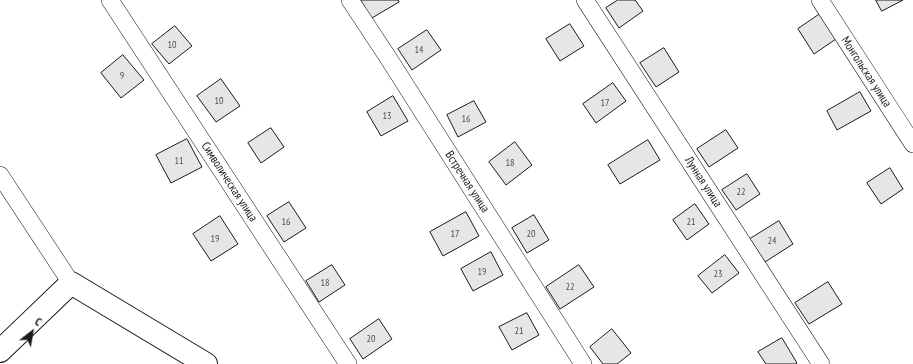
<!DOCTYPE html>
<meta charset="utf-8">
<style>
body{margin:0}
#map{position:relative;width:913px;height:364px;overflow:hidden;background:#fff;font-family:"PT Sans Narrow",sans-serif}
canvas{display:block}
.north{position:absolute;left:12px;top:312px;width:40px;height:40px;-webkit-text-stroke:3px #fff;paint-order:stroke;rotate:31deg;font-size:11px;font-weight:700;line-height:16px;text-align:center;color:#1a1a1a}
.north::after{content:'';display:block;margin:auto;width:14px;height:18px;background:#1a1a1a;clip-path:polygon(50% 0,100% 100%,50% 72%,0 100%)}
</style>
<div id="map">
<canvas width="913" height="364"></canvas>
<div class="north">С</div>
</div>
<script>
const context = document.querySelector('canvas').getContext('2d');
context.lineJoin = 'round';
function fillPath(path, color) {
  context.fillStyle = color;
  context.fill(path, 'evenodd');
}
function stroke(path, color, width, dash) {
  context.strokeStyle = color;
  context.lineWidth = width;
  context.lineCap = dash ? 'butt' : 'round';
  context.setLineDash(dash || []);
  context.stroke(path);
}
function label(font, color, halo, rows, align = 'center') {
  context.font = font + ' "PT Sans Narrow",sans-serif';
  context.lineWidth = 3;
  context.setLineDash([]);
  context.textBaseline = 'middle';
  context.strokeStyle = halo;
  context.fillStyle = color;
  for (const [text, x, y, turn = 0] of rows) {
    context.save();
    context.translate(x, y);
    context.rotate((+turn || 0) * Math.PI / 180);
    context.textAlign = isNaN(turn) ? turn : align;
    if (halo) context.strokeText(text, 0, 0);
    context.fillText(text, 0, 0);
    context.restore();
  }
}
const building = new Path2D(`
 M361,0H398L399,2L372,18Z
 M618,0H635L643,11L619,28L606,8Z
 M876,0H903L882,11Z
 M820,14L836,39L814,54L798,29Z
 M570,24L584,46L560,61L546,39Z
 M175,26L192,46L169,64L152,44Z
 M427,30L441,50L412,70L398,49Z
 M664,48L679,72L656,87L640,63Z
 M123,55L144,80L121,98L101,73Z
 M221,79L240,106L216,122L197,96Z
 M613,83L626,101L596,123L583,104Z
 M860,92L871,111L837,130L827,111Z
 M393,96L408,121L381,136L367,112Z
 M474,101L486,122L458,137L447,115Z
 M271,128L284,147L261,163L248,143Z
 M726,130L738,148L709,167L697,149Z
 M187,139L202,167L171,183L156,155Z
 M648,140L660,160L620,184L608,165Z
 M515,142L532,165L506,185L489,162Z
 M890,168L903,189L881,204L867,183Z
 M747,174L760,194L736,210L722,190Z
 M289,202L306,228L284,242L267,216Z
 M695,204L709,224L687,240L673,220Z
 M466,212L479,236L443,256L430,232Z
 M534,215L549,240L527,253L512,228Z
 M220,216L238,244L211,261L193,234Z
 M779,221L793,244L765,262L750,239Z
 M491,252L503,275L473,291L461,269Z
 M725,255L739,273L712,293L698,276Z
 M332,265L345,285L319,302L306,281Z
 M579,265L594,287L560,309L546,287Z
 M828,282L842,304L809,324L795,303Z
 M527,313L539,335L512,350L499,327Z
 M379,319L392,339L363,359L350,339Z
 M612,329L631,353L617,364H603L590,347Z
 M782,338L797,363L795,364H766L758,352Z`);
fillPath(building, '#e6e6e6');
stroke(building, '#1a1a1a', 1);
const street = new Path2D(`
 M110,0L348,364
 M350,0L387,56L583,364
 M585,0L821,364
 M820,0L913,144
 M0,175L71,283`);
const secondary = new Path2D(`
 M0,351L71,283L206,364`);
stroke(street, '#1a1a1a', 18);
stroke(secondary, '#1a1a1a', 24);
stroke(street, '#fff', 17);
stroke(secondary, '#fff', 22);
label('10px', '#4d4d4d', null, [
 ["10",172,45],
 ["14",419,50],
 ["9",122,76],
 ["10",219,101],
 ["17",605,103],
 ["13",387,116],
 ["16",466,119],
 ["11",179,161],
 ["18",510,163],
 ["22",741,192],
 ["16",286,222],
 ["21",691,222],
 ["17",455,234],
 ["20",531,234],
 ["19",215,239],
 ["24",772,241],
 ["19",482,272],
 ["23",718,274],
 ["18",325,283],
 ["22",570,287],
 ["21",519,331],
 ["20",371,339]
]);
label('12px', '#1a1a1a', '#fff', [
 ["Монгольская улица",866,72,57],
 ["Символическая улица",229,182,57],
 ["Встречная улица",467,182,57],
 ["Лунная улица",703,182,57]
]);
</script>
